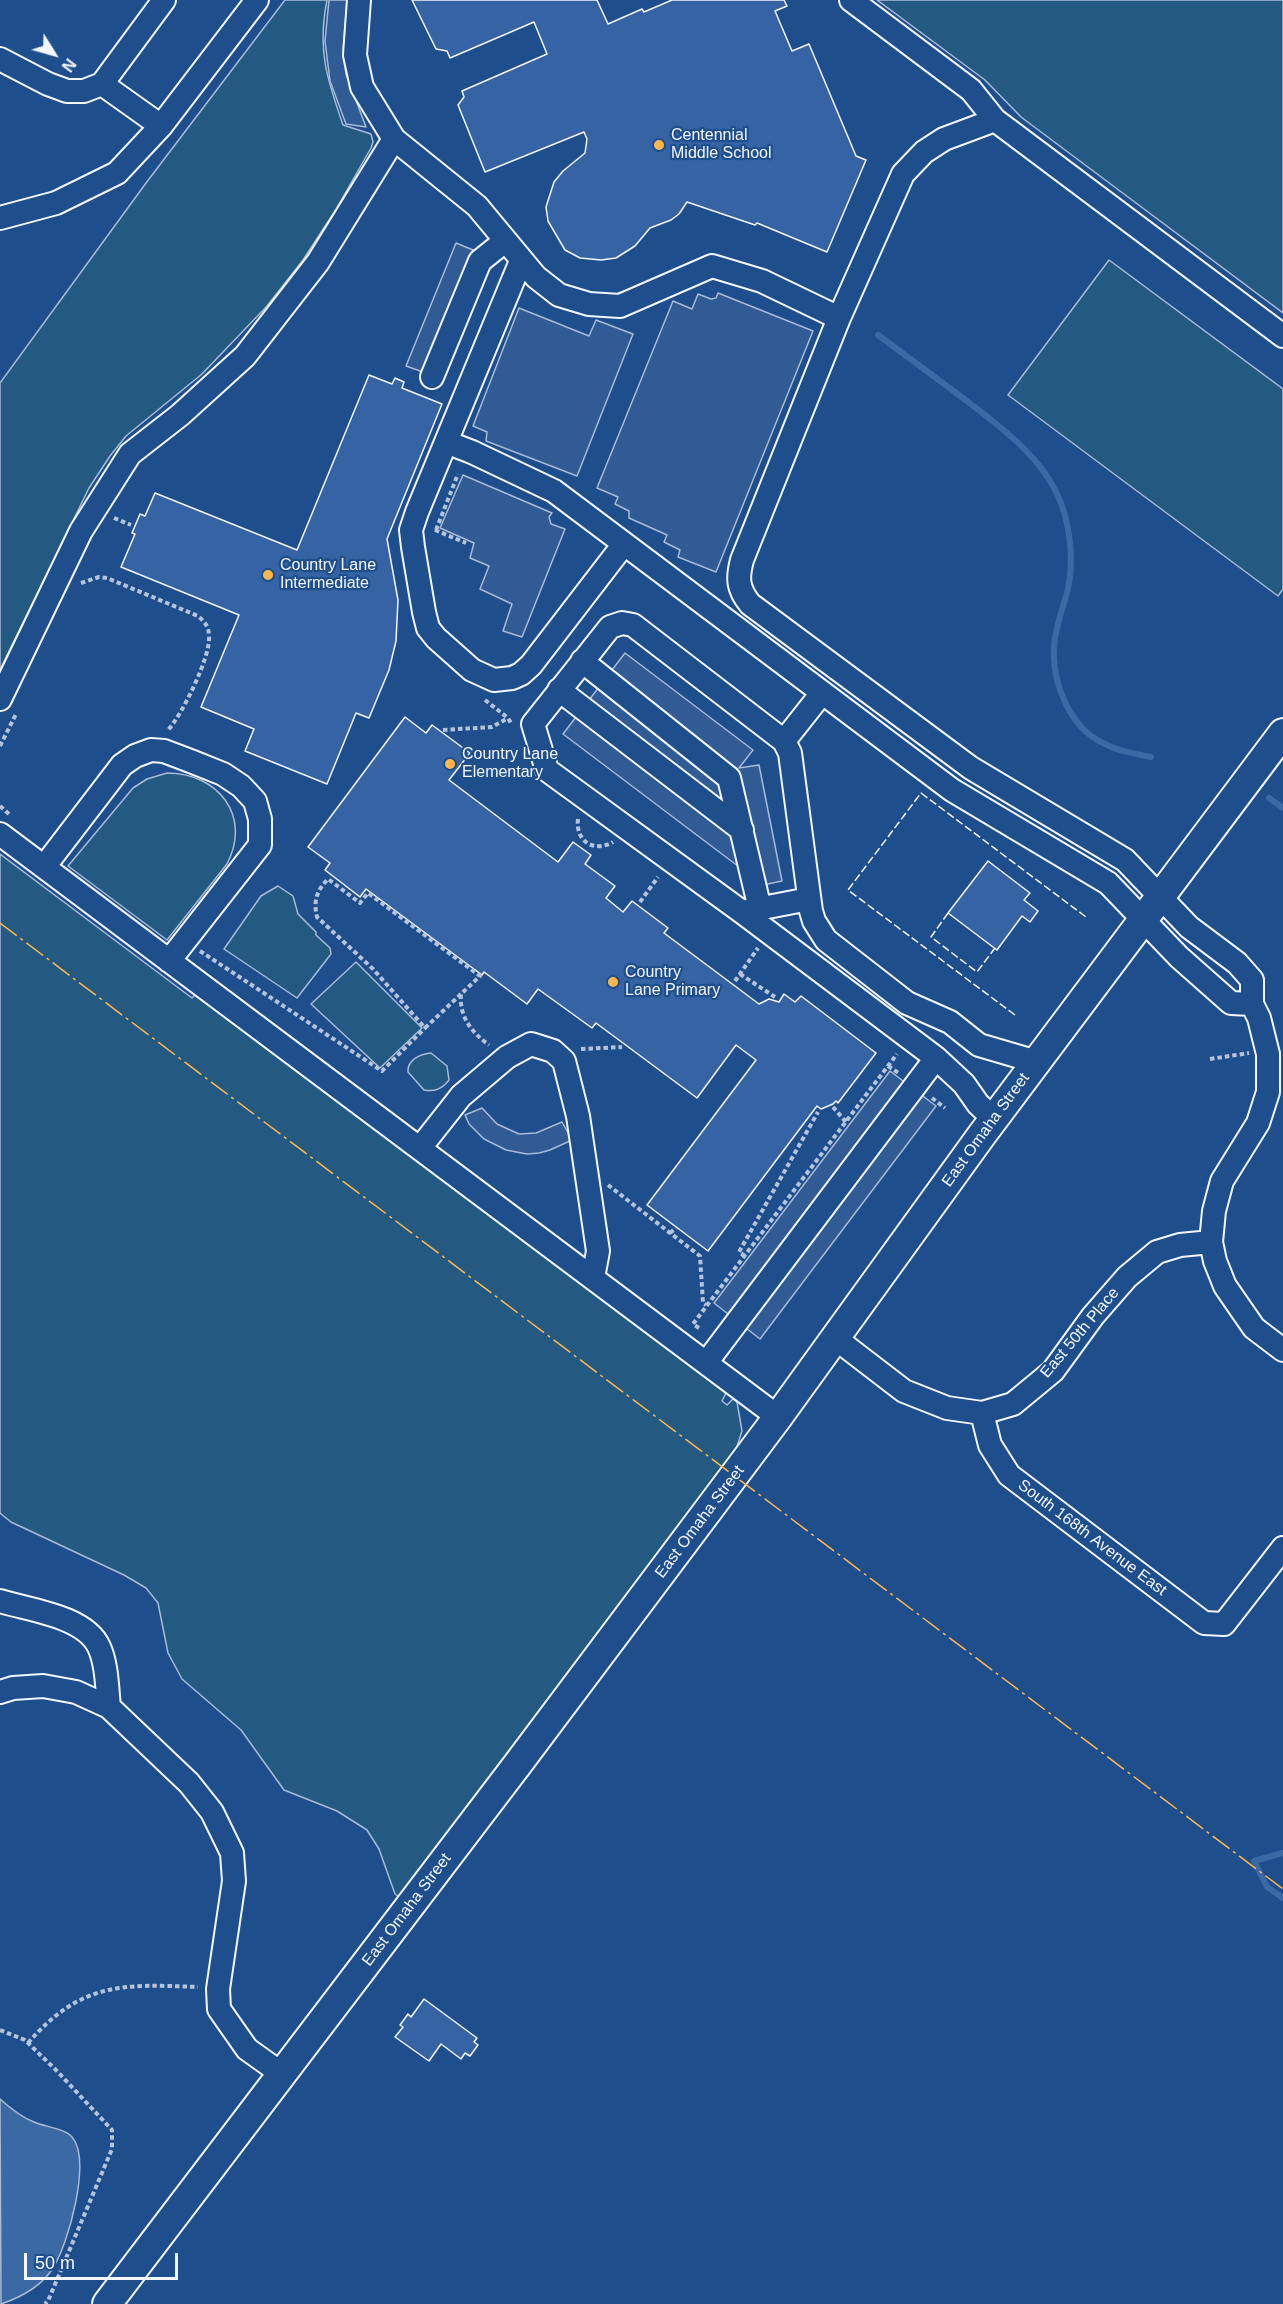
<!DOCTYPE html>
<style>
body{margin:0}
#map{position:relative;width:1283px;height:2304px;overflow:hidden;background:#1f4e8c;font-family:Helvetica,sans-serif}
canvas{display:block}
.north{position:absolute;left:24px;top:24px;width:60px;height:60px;-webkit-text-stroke:4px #1f4e8c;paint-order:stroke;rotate:127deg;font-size:16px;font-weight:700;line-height:24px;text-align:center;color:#f2f6ff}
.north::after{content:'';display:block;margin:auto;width:21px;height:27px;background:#f2f6ff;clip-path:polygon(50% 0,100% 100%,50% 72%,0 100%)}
.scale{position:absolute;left:24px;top:2253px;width:154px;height:27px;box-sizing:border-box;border:3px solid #f2f6ff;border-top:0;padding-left:8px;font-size:18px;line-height:21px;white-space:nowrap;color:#f2f6ff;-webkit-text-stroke:4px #1f4e8c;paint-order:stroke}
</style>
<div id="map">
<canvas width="1283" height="2304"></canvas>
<div class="north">N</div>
<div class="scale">50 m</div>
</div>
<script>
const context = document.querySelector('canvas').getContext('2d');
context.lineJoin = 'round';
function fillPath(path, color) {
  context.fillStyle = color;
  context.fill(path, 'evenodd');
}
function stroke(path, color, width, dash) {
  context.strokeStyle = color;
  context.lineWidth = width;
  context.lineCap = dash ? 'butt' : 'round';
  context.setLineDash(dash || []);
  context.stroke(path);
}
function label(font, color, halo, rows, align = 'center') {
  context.font = font + ' Helvetica,sans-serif';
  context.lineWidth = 4.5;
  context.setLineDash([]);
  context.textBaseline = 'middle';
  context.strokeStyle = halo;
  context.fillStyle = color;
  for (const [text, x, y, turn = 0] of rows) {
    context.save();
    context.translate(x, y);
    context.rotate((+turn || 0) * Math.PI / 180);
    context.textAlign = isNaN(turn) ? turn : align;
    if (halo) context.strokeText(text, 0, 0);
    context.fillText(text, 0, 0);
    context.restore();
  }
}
const green = new Path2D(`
 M285,0H327C317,50 327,79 343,125L371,134L373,142L371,148L335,211L303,260L267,306L202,374L126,436L110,456L89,488L0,670V383L146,183Z
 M877,0H1283V313L1021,117L985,80Z
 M1109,260L1283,389V589L1278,596L1008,395Z
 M167,773C218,773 252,816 227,864L167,940L68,866L133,788L147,779Z
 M0,854L192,998L195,995L711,1381L726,1393L722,1401L727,1405L733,1399L737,1402L742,1431L733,1459L402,1899L395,1894L379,1849L367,1830L337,1811L284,1790L241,1730L182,1679L168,1653L158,1603L146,1588L124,1575L11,1522L0,1513Z
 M278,886L293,896L298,914L316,932V935L330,948L331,954L297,998L224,949L261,896Z
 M356,962L422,1028L380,1068L311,1004Z
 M431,1053L447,1066L449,1080C442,1089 435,1092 424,1090L408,1072C407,1060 420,1054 431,1053Z`);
fillPath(green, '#245a82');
stroke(green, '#a8bbd7', 1.5);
const parking = new Path2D(`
 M329,0H347L343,52L346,74L366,127L346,124L330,81L325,41Z
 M456,243L473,250L423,372L406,366Z
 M718,293L813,331L716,572L678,557L680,550L664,542L667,535L629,518V511L615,504L618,497L597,488L673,301L692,309L698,294L711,299L716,298Z
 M519,308L589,336L596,320L633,334L577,476L486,441L487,432L473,426Z
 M463,475L552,513L549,517L551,524L565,529L522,637L503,631L512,604L480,589L489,566L470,558L474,543L440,528Z
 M625,653L753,750L739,768L759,765L782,881L763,885L563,734Z
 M890,1071L936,1106L760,1339L714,1303Z
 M482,1108L497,1124L519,1134L536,1133L562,1122L572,1140L550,1150L539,1153L527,1154L506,1150L484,1139L469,1124L465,1115Z`);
fillPath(parking, '#305b95');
stroke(parking, '#a8bbd7', 1.5);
const water = new Path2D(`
 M0,2099C10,2108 21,2117 34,2122C45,2127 64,2128 72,2137C92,2160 68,2245 53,2268C41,2287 22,2297 1,2304Z`);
fillPath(water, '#3b69a3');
stroke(water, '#a8bbd7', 1.5);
stroke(new Path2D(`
 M878,335C904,354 929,373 955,392C995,423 1042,454 1061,503C1071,530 1074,565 1067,593C1062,610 1055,629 1054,647C1052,682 1069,727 1103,743C1118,751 1135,754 1151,757
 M1269,798L1283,808
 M1283,1853L1254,1861L1267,1887L1283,1898`), '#3b69a3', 6);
const building = new Path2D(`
 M412,0H597L608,24L642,9L644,12L672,0H784L787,6L775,11L792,51L809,44L856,156L866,160L827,252L757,223L755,225L687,202L679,214L671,220L650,228L635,246L616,258L601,260L580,258L565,250L548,221L546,207L554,182L563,171L585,153L587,139L584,132L485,172L458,105L464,97L462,91L547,54L534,22L450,58L447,51L436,49Z
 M369,375L392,384L395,378L404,382L402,388L442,404L387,539L398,600L396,641L389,670L369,718L356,713L327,784L245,751L254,729L201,707L239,615L121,567L135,534L132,533L140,514L145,516L155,493L297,550Z
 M405,717L426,733L432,725L470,753L449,780L558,862L573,842L591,855L585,864L615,886L606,898L623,912L632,901L668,928L664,933L759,1004L769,999L779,1002L784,994L795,1002L801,996L876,1053L838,1103L836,1101L833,1104L821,1109L817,1106L708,1251L647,1205L756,1060L736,1045L697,1098L596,1023L592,1028L538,989L527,1004L484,972L482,975L366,889L360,897L325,870L330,863L308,847Z
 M988,861L1030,893L1024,900L1038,911L1030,922L1022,916L997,950L948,913Z
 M424,1999L477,2038L474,2042L478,2045L470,2056L465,2053L461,2059L441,2044L429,2061L395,2037L403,2027L400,2025L408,2014L411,2017Z`);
fillPath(building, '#3563a3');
stroke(building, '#f2f6ff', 1.5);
const minor = new Path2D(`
 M359,0L355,55L362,87L394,139L477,206L536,277L559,295L589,304L620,306L712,266L762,281L839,318
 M851,0L971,90L995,120L1283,336
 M0,59L48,84L67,91H84L102,84L164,0
 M102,84L161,126
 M995,120L944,139L924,152L903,174L839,318L742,560C737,579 738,589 750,604L971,768L1125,860L1189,927L1237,963L1252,980V1004L1259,1018L1268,1054V1092L1258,1123L1222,1181L1214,1211L1211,1242L1215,1261L1225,1286L1254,1328L1283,1350
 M0,218L56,203L117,173L161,126L257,0
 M521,261L417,512L411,530L413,547L424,612L428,628L436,638L472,670L494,680L512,678L521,674L531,665L624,544
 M432,377L480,261L505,241
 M446,442L472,452L554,491L952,790L1108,883L1179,957L1231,1003L1252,1004
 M582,661L729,778L760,909
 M559,690L742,830
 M0,699L81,531L130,454L180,415L245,356L318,262L394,139
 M784,741L822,693
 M0,834L778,1417
 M44,867L122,765L135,756L151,750L164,751L193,762L223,774L241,786L255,801L260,819V845L169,961
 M747,911L809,899
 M994,1119L978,1104L964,1084L936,1058L742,912L547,770L533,724L610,627L622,623L633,625L784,741L790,753L811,911L814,921L826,940L907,1003L950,1022L979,1045L1037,1062
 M420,1148L461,1096L507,1057L531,1044L553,1051L564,1061L578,1116L598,1251L593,1278
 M835,1338L904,1391L947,1408L982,1413L990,1445L1009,1475L1204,1623L1224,1624L1283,1548
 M706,1363L936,1058
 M982,1413L1013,1404L1053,1371L1093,1316L1127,1277L1157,1252L1180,1245L1211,1242
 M0,1601C29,1610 85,1616 99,1647C107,1664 107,1688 109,1707
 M0,1692L13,1688L43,1686L76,1692L109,1707L189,1783L212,1812L232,1853L234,1881L218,1989L219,2009L247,2049L282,2074`);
const major = new Path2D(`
 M107,2304L517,1765L778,1417L981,1136L1283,733`);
stroke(minor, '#f2f6ff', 26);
stroke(major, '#f2f6ff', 32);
stroke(new Path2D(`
 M114,518L131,525
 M435,530L466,543
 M436,530L458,474
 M81,583L99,577L107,578L198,616C205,622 209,627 209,636C211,656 182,715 168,730
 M485,700L508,718L512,725
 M443,730L492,727L508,718
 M0,746L16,714
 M0,806L9,814
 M578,819C575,841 594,853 613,842
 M640,902L658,877
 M200,951L382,1071L425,1028
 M740,974L775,997
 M735,981L758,948
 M461,994L425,1028L373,969L317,917C313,901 317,890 328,879L360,903L368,893L480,976L461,994C459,1016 471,1032 489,1045
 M581,1049L622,1047
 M1210,1059L1249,1053
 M888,1066L900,1074
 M932,1098L945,1108
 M833,1107L846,1122
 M608,1185L700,1256L703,1303L706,1305
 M670,1233L676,1228
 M745,1256L739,1252L818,1112
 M699,1328L693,1324L897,1054
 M0,2030L25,2040L58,2072L112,2130V2149L48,2301L45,2304
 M28,2043C81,1982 122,1984 198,1987`), '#b3c4dc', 4, [4.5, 3]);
stroke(minor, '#1f4e8c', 22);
stroke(major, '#1f4e8c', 28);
stroke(new Path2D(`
 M948,913L931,937L977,972L995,948
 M1015,1015L848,890L921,793L1086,917`), '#f2f6ff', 1.5, [8, 3]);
stroke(new Path2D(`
 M0,923L1283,1889`), '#ffb74d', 1.5, [21, 4.5, 3, 4.5]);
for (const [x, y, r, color] of [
 [659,145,6,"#ffb74d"],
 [268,575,6,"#ffb74d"],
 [450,764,6,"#ffb74d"],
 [613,982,6,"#ffb74d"]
]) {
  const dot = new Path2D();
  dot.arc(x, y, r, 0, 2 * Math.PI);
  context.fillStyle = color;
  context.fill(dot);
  stroke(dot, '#1f4e8c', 2);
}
label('16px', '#f2f6ff', '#1f4e8c', [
 ["Centennial",671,136],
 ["Middle School",671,154],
 ["Country Lane",280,566],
 ["Intermediate",280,584],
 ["Country Lane",462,755],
 ["Elementary",462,773],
 ["Country",625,973],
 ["Lane Primary",625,991]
], 'left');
label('16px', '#f2f6ff', '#1f4e8c', [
 ["East Omaha Street",986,1130,-54],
 ["East 50th Place",1080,1333,-50],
 ["East Omaha Street",700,1522,-53],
 ["South 168th Avenue East",1092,1538,37],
 ["East Omaha Street",407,1910,-53]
]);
</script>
